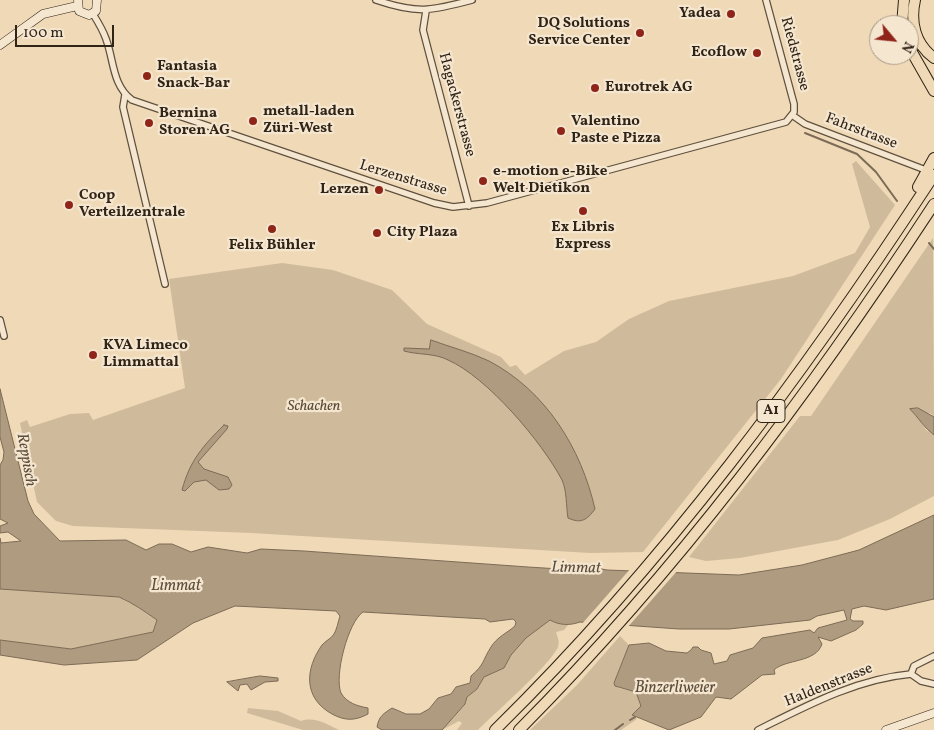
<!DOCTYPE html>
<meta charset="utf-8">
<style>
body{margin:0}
#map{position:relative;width:934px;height:730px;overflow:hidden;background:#f0d9b6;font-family:Vollkorn,serif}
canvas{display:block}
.north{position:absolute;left:869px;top:15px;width:50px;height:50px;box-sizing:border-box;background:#f5e6d0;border:1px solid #a69886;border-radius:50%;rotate:118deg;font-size:14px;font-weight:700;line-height:20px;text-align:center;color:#302417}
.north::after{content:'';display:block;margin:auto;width:18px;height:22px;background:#8f2418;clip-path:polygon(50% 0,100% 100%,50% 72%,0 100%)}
.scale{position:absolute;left:15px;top:25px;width:99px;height:22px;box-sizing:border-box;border:2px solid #302417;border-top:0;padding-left:6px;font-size:15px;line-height:18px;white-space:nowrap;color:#302417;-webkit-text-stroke:4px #f5e6d0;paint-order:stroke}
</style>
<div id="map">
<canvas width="934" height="730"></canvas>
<div class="north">N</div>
<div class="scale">100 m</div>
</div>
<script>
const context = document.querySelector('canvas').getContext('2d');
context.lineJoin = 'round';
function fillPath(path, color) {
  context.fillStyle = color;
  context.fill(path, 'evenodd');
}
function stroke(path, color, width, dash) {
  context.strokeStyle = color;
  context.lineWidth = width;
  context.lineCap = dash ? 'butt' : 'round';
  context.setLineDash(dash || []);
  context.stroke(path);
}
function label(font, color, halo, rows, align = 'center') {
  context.font = font + ' Vollkorn,serif';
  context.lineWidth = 4.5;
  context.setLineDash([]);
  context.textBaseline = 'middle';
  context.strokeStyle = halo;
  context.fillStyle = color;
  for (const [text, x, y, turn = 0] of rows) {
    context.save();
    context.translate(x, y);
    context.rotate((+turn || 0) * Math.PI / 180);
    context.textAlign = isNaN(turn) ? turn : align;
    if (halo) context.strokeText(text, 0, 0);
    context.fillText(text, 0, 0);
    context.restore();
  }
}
fillPath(new Path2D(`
 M856,161L895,205L781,379L643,552L590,553L251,533L73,526L56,521L37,502L20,423L27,420L30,427L70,414L89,413L93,420L185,388L169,279L282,263L333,270L392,290L427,324L501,357L510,367L516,365L525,375L564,351L596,342L629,319L669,301L793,276L855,253L870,227L852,164Z
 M933,238L934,417L930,413L919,418L926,430L934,435V496L890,519L838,540L740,558L706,561L689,557L800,416H811Z
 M0,589L119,597C133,603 144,611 157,620L153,632L71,649L0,640Z
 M550,620L568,625L564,630L556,632C557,636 560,641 558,647C550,665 495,713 478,730H457L462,723L459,721L442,730L465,704L467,697L477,689L484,677L504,668L511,655L526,638Z
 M620,636L629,645L614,683L619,688L636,692L642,706L633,715L637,719L621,730H530L577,685Z
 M248,708L278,711L301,721C314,716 327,724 339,730H303L247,713Z`), '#cfba9b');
const water = new Path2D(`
 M431,340C450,347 470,352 489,361C546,391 581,448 595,509C587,520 581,524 568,518C566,506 567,491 562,480C542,442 487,377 448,360C435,353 418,355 404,351V348L429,349Z
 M0,389L28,501L34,514L60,541L126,540L146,550L159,544H172L191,552L208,547L247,553L261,549L304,551L528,567L560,569L569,563L607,570L739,575L802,565L859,550L934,515V599L886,610L864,606L852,609L850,619L853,621H863V624L856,630L831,641L818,637L822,644C816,663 785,659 774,670L775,674L762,675L731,699L716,697L701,717L669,730L632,715L641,706L636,692L615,686L614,683L629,645L649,643L666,651L687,653L691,650L693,647H698L701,650L711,653L714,664L727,661L730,655L753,648L762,638L810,630L814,633L818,628L847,620L844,610L817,616L810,620L729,629H679L580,622C569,626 559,625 550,620L526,638L511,655L504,668L484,677L477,689L467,697L465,704L442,730H382L377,727C379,716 383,714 392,708L406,714H420L429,709L438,698L451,694L456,687L470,683L471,676C485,664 482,661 491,647C497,637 507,633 515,626L516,622L513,619L490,622L485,619L363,612C348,622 334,676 341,693C347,703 357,706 368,708V714C355,721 345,721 332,714C303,698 305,669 322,645C325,641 331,639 334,634C337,629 338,622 340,616L336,611L235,606L193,623L137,660L64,665L0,655V640L71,649L153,632L157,620C144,611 133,603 119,597L0,589V538L1,543L21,541L8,532L0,533V526L8,523L0,519V465L3,460L4,452L0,437Z
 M918,408L934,417V435C924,428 919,418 910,409Z
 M224,425L228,426L227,429L198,462L204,469L228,477L232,485L229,489L219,490L206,480L194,482L185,491L182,490C190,460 203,446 224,425Z
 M260,676L278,678V681L265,682L251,690L247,684L240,685L238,691L227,682Z`);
fillPath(water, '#af9b80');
stroke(water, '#7c6b56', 1);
fillPath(new Path2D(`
 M631,568L678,570L627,628L581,625Z`), '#f0d9b6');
stroke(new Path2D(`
 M805,133L857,154L876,172L897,201
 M929,243L934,249
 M630,720L635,717
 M615,730L623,724`), '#7c6b56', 2);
const street = new Path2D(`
 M376,0C417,14 431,11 472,0
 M426,11L423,30L469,206
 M93,14C98,22 103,30 106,39C114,60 112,85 132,100L434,203L453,207L487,203L786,122L794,112V104L766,0
 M125,95L123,107L165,284
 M792,115L805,124L923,169
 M0,320L4,336
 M911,674L921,681L934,684
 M758,730C806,706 856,679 911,674L914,666L934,656`);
const secondary = new Path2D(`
 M78,0L79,11L89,15L96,11L97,0
 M0,45L43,14L77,6
 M886,730L934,713`);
const highway = new Path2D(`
 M915,0C910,22 915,44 934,58
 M902,25L904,0
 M909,47L934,91
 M918,187L934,158
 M495,730C664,564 805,373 934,175
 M519,730C678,570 811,392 934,204`);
stroke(street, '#60513f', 8);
stroke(secondary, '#302417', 9);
stroke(highway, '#302417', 12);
stroke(street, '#f5e6d0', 5.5);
stroke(secondary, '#f5e6d0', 8);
stroke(highway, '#f0d9b6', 10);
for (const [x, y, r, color] of [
 [731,14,5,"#8f2418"],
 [640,33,5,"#8f2418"],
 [757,53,5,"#8f2418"],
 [147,76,5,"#8f2418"],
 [595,88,5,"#8f2418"],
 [253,121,5,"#8f2418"],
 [149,123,5,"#8f2418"],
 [561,131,5,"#8f2418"],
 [483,181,5,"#8f2418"],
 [379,190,5,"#8f2418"],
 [69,205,5,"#8f2418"],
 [583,211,5,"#8f2418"],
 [272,229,5,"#8f2418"],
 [377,233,5,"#8f2418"],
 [93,355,5,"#8f2418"]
]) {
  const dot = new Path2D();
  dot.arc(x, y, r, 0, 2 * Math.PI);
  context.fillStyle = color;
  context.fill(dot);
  stroke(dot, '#f5e6d0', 2);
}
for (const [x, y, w] of [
 [771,411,28]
]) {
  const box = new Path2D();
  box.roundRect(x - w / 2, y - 11.5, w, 23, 4);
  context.fillStyle = '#f5e6d0';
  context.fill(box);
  stroke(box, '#302417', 1);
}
label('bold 14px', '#302417', null, [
 ["A1",771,411]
]);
label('bold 15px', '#302417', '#f5e6d0', [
 ["Yadea",721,14,"right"],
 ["DQ Solutions",630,24,"right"],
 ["Service Center",630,41,"right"],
 ["Ecoflow",747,53,"right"],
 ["Fantasia",157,67],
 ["Snack-Bar",157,84],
 ["Eurotrek AG",605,88],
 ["metall-laden",263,112],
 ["Züri-West",263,129],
 ["Bernina",159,114],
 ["Storen AG",159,131],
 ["Valentino",571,122],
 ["Paste e Pizza",571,139],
 ["e-motion e-Bike",493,172],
 ["Welt Dietikon",493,189],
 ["Lerzen",369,190,"right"],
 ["Coop",79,196],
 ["Verteilzentrale",79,213],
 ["Ex Libris",583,228,"center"],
 ["Express",583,245,"center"],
 ["City Plaza",387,233],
 ["Felix Bühler",272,246,"center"],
 ["KVA Limeco",103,346],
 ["Limmattal",103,363]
], 'left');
label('15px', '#302417', '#f5e6d0', [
 ["Riedstrasse",794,54,75],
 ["Hagackerstrasse",456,105,75],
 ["Fahrstrasse",861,132,21],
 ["Lerzenstrasse",403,179,17],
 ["Haldenstrasse",829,686,-22]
]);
label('italic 15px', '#584a38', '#f5e6d0', [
 ["Schachen",314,407]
]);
label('italic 16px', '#5c4e3c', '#f5e6d0', [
 ["Reppisch",25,460,80],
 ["Limmat",576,569,1],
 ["Limmat",176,587],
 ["Binzerliweier",675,689]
]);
</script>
